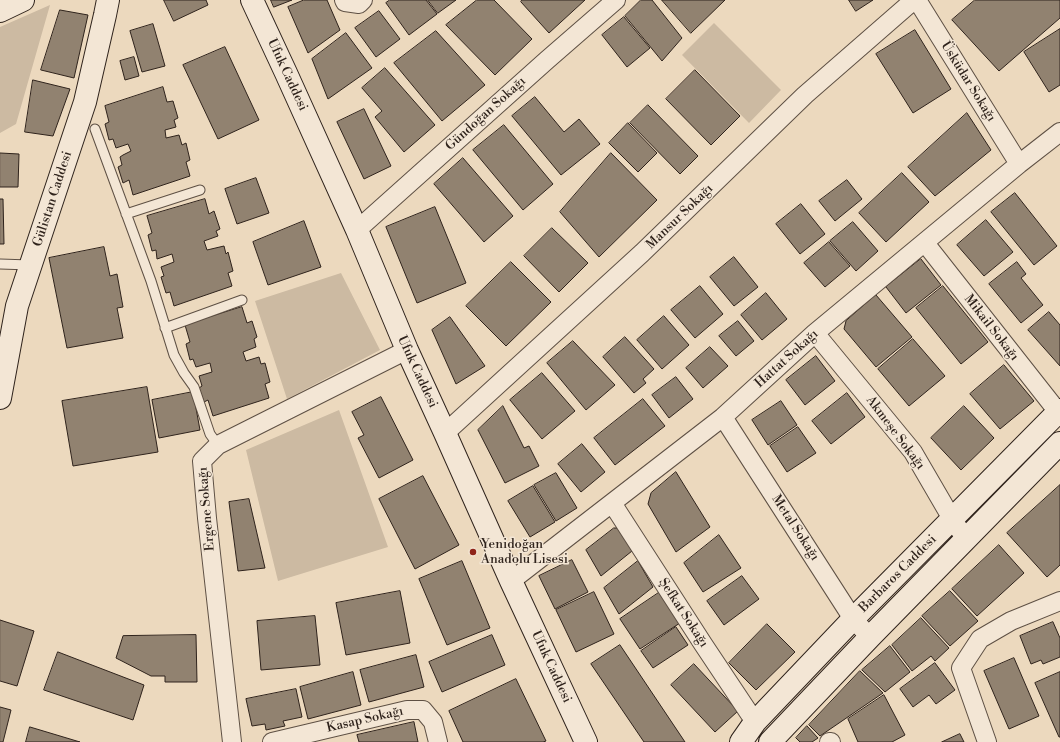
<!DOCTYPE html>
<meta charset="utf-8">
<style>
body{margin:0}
canvas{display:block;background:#ecd9be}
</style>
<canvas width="1060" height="742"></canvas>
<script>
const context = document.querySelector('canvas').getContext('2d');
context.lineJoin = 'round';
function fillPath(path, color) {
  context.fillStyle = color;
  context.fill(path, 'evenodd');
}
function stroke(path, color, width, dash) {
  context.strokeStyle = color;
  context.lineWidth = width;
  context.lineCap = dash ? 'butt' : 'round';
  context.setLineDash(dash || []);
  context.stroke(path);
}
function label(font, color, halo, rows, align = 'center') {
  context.font = font + ' "Libre Bodoni",serif';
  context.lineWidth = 3;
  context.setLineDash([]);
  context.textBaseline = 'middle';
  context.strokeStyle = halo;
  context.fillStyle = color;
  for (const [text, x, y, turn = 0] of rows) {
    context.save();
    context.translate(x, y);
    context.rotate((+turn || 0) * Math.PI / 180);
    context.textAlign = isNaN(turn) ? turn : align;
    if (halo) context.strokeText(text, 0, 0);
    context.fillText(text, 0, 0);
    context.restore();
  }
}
fillPath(new Path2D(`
 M50,5L16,124L0,133V27Z
 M714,23L781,90L749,123L682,55Z
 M341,273L380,350L287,399L255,301Z
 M339,410L388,547L278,581L246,450Z`), '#ccbaa2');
const building = new Path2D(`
 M164,0H206L208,5L174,21Z
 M271,0H292L274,7Z
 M304,0H327L340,30L308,53L288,7Z
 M390,0H426L437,14L409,35L386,3Z
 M428,0H456L438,13Z
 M477,0H494L532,39L495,75L446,25Z
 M522,0H585L549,33L521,2Z
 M641,0H652L682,38L662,61L625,16Z
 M662,0H725L691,33Z
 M849,0H873L856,11Z
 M975,0H1060V18L999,71L952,20Z
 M60,10L88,15L74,78L41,70Z
 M379,11L400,39L376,57L355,28Z
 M624,17L650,48L627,67L602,35Z
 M153,24L165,66L142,72L130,31Z
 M1060,29V85L1049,92L1024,52Z
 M915,30L951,89L913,113L876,54Z
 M436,31L485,85L442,121L394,63Z
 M346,33L372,68L328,99L312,59Z
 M225,47L259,120L218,139L183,65Z
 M134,57L139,76L125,80L120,61Z
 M385,68L435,125L404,152L375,117L382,111L362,88Z
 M695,70L740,116L711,145L666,99Z
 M33,80L70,89L53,136L25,132Z
 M163,87L167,102L173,101L178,118L174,120L176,127L165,130L166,138L179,135L182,145L186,143L190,160L186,162L190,176L133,195L129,180L123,183L118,167L122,165L120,157L123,155L131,151L128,144L116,148L113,139L109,140L105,124L109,122L105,106Z
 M535,97L564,132L579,119L600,144L561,175L512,116Z
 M648,105L698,156L680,174L630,123Z
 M364,109L391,166L364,179L337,122Z
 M967,113L991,150L935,196L908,167Z
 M628,123L657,153L638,172L609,143Z
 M504,125L553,184L523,210L473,150Z
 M0,153L19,154L18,187H0Z
 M611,153L657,200L599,257L560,212Z
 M463,158L513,216L484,242L434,184Z
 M902,173L929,202L886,242L859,213Z
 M256,178L269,213L237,224L225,189Z
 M847,180L862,199L835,221L819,201Z
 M1015,193L1057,246L1034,265L991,212Z
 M0,199H3L4,244H0Z
 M205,199L209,214L214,211L220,229L216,231L218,236L204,241L207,250L224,246L226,254L228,252L233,271L228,273L232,286L174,306L170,292L166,293L161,277L164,276L161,267L174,262L172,254L157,259L156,250L152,251L148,235L152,233L147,216Z
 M801,204L825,234L800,254L776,224Z
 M435,207L466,283L417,303L386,227Z
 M986,220L1013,252L984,276L957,245Z
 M304,221L321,267L268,285L253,242Z
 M853,222L878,251L856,271L830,241Z
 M552,228L588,263L559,292L524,256Z
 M829,242L850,266L825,287L804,263Z
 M104,247L110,276L117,274L123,307L117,308L123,338L67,348L49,258Z
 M734,257L758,287L734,306L710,277Z
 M921,259L941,285L906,313L886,287Z
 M511,262L551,302L506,346L466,306Z
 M1017,262L1026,274L1021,278L1043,305L1021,323L989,284Z
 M700,286L723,314L695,338L671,310Z
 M943,286L988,342L961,364L916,308Z
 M766,293L787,319L762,340L741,315Z
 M876,295L912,337L876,367L844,329L846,321Z
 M242,307L247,323L252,321L257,337L254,339L256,347L243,352L246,361L259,357L261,364L265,363L270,382L265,384L269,398L213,416L208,400L204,402L199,388L202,386L199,376L212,372L210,363L196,367L193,359L190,360L186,344L190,342L185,325Z
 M1049,312L1060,325V366L1028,330Z
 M664,316L689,345L662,369L637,340Z
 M450,317L485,366L456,384L432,330Z
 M738,321L754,341L736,356L719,336Z
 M625,337L654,369L643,379L646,383L634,393L603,357Z
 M913,339L945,376L909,406L878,369Z
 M573,341L615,385L586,410L547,363Z
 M710,347L728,366L703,388L686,368Z
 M816,356L835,381L805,405L786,380Z
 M1004,365L1034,401L1000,429L970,394Z
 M542,373L575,411L542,439L510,400Z
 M676,377L693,399L669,418L652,395Z
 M147,387L158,452L73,466L62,401Z
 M193,392L200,430L159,438L152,400Z
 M847,393L865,417L831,444L812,421Z
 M381,397L413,460L379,478L358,438L364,435L352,412Z
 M643,399L665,426L615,465L594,438Z
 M781,401L797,425L768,445L752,420Z
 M503,406L524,448L529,446L539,466L505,483L478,430Z
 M964,406L994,438L961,470L931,438Z
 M798,427L816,453L787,472L770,446Z
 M582,444L605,472L581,492L558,464Z
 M676,472L710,527L676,552L648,504L651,493Z
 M556,473L577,508L556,521L534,485Z
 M423,476L459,545L415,569L379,499Z
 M1060,485V565L1047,577L1007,533Z
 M533,486L555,522L530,537L508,501Z
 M249,499L265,568L238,571L229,502Z
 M614,528H619L632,551L601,576L586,550Z
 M719,535L741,568L703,592L684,563Z
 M999,545L1024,573L977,616L952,589Z
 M572,560L588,592L555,609L539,576Z
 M462,561L490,628L447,645L419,579Z
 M638,561L653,587L619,614L604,588Z
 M742,576L759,599L724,625L707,601Z
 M400,591L410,643L346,655L336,603Z
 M950,591L978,621L950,646L922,616Z
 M594,592L614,634L576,652L556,610Z
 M660,592L680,623L640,649L620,619Z
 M315,616L320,665L261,670L257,621Z
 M921,618L949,648L935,661L931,656L912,671L892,645Z
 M0,620L34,631L17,686L0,681Z
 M1053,622L1060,638V657L1043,664L1041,660L1031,664L1020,636Z
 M767,624L795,652L756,690L729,663Z
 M676,627L688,645L653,668L641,651Z
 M196,635L197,682H165V676H151L116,658L123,636Z
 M492,635L505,665L442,692L429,662Z
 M620,645L685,742H644L591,664Z
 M890,646L910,672L885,692L862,670Z
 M58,652L144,685L133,720L44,690Z
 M416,655L424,687L369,702L360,670Z
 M1014,658L1039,716L1009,729L984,671Z
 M935,663L955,690L936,704L929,695L913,707L900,689Z
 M694,664L738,711L715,732L671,685Z
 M860,671L883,693L820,736L809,725Z
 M353,672L361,705L308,719L300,687Z
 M1060,672V737H1059L1035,683Z
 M516,679L546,741L543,742H463L449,711Z
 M296,689L302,717L283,721L285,726L266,730L265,724L252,726L246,699Z
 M884,695L905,735L892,742H858L848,719Z
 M0,707L11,710L3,742H0Z
 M414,722L418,742H359L357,735Z
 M807,726L818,738L812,742H800L796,738Z
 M30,727L80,742H26Z
 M960,734L964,742H942Z`);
fillPath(building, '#918270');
stroke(building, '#2f231c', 1);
const lane = new Path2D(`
 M95,129L151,281L174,355L184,373L194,387L210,434L218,445
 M126,214L200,190
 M0,264L30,265
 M165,328L242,300`);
const street = new Path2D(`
 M344,0L345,2L359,4L363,0
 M917,0L1019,164
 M357,230L547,60L616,0
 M925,243L1058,412
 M815,333L913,452L952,519L966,539
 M723,417L853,619L870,637
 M445,433L642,253L805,95L914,0
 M612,503L703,644L755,722
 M511,581L723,417L815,333L1019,164L1060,132
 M232,742L207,518L202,461L218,445L407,350
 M272,742L407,710H423L433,722L438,742
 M829,742H831
 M987,742L961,668L980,639L1011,621L1060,601`);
const secondary = new Path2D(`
 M252,0L286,73L357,230L407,350L445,433L511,581L586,742
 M0,11L23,0
 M0,398L17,306L85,102L105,15L108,0
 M741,742L755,722L853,619L1060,410
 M770,742L870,637L1060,443`);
stroke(lane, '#5e5044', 11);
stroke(street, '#5e5044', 20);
stroke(secondary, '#2f231c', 24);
stroke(lane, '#f3e6d5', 9);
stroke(street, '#f3e6d5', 18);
stroke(secondary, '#f3e6d5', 22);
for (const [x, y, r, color] of [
 [473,552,4,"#8f2418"]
]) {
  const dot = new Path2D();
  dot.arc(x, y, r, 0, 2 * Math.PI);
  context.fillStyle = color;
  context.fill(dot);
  stroke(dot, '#f3e6d5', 1.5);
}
label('13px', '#2f231c', '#f3e6d5', [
 ["Ufuk Caddesi",287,75,65],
 ["Üsküdar Sokağı",968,82,58],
 ["Gündoğan Sokağı",486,114,-42],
 ["Gülistan Caddesi",53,199,-72],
 ["Mansur Sokağı",680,217,-44],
 ["Mikail Sokağı",991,328,52],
 ["Hattat Sokağı",787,359,-42],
 ["Ufuk Caddesi",417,372,65],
 ["Akmeşe Sokağı",895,433,53],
 ["Ergene Sokağı",207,509,-95],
 ["Metal Sokağı",795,528,57],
 ["Barbaros Caddesi",898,574,-45],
 ["Şefkat Sokağı",683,613,57],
 ["Ufuk Caddesi",551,667,65],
 ["Kasap Sokağı",365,720,-13]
]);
label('13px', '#2f231c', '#f3e6d5', [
 ["Yenidoğan",481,545],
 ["Anadolu Lisesi",481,560]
], 'left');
</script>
